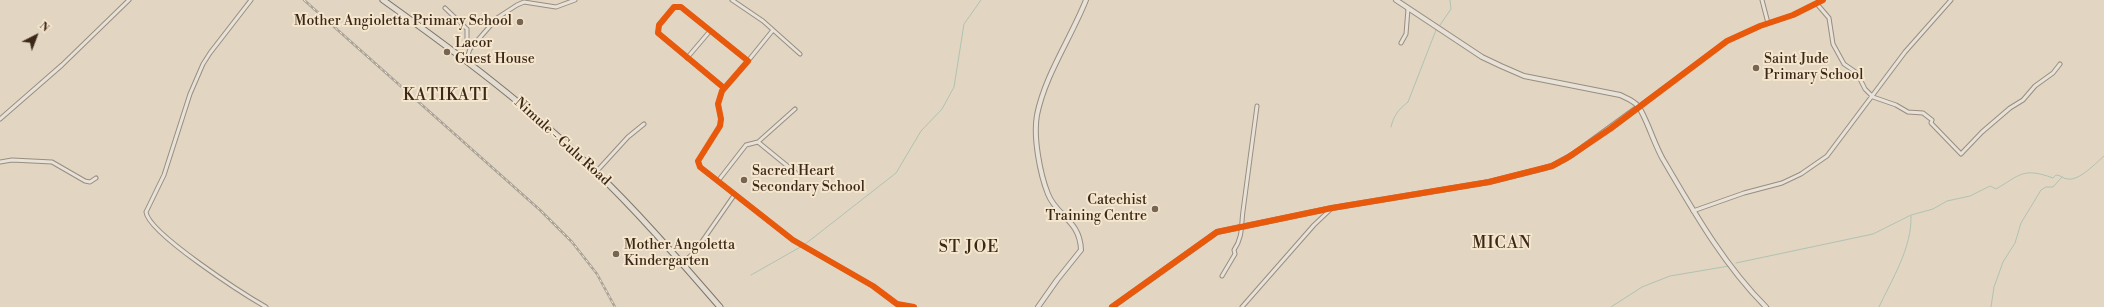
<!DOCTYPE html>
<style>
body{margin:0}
#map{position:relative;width:2104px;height:307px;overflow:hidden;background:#e2d5c1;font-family:"Libre Bodoni",serif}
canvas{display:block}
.north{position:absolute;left:16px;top:16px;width:40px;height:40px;-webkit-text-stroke:3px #f5e6ce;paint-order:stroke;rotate:42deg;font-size:11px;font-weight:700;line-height:16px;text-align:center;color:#3c2818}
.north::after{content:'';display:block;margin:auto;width:14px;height:18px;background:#3c2818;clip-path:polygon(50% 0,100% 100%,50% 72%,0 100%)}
</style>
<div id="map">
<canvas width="2104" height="307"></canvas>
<div class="north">N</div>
</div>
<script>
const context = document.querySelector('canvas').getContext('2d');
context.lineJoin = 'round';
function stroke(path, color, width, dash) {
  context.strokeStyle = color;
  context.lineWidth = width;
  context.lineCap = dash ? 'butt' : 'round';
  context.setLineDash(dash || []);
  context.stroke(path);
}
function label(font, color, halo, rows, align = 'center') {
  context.font = font + ' "Libre Bodoni",serif';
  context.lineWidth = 4;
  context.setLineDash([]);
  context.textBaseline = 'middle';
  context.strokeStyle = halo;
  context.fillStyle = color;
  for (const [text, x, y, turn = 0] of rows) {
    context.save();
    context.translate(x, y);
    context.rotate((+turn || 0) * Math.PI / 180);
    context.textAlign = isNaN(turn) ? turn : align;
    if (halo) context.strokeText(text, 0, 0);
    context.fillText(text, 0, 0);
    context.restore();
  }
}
stroke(new Path2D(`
 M1440,25L1451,9L1450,0
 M1391,127C1394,115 1398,110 1408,102L1436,30
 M1736,263L1873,234L1911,215L1933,209L1947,201L1970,196L1990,186L1996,189C2020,175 2023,167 2053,178L2056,175C2061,175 2063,179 2068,179C2079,181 2096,163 2104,156
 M751,275L804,245L896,173L921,131L942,109L954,87L964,24L981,0
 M1611,307L1642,287L1670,276L1729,266
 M1879,307C1892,279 1912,248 1911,216
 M1991,307L1994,287L2003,262L2015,243L2021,223L2041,190L2046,187H2053L2062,177`), '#b0c2b2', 1);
const minor = new Path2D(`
 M251,0L210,53L203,64L190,94L164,175L146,212C148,233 245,295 266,307
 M732,0L763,21L800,54
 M1762,0L1768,23
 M1817,4L1829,18L1833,44L1844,64L1857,73L1865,89L1873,97L1896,105L1908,112L1923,113L1932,120L1931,123L1961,154L1982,132L2010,108L2023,100L2035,86L2053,73L2060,64
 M445,8L467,29V44L470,49
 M1401,43L1406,34L1408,9
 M687,58L710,31
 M466,61L470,49L497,18L517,5L524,2L556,7L575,0
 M748,61L773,30
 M724,88L658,33L659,25L674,7H681L748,61L722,91L718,104L721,119L720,126L698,161L700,167L793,240L873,286L897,304L914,307
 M1638,107L1727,41L1760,26L1793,15L1823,0
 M0,119L62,65L129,0
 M758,142L795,109
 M0,162L12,160L52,162L85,181L90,182L96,178
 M596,172L628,137L644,124
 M718,181L746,145L758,142L796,173
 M1693,211L1744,193L1782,183L1801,174L1827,156L1905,52L1951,0
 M682,263L694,253L735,194
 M1222,276L1235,254L1234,250C1243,237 1241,225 1243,211L1257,106
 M1242,307L1314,225L1332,208`);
const tertiary = new Path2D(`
 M1396,0L1482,57L1501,66L1524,76L1620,95C1626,98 1633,100 1638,106C1646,116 1655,147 1664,161C1694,212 1724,265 1766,307
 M1038,307L1057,280L1081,250C1080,220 1057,217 1048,194C1040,174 1033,137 1037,115C1045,75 1071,38 1086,0
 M1112,307L1217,232L1332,208L1489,182L1541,169L1552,166L1572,155L1638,107`);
const primary = new Path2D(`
 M383,0C457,53 530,107 595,171C639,213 680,261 720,307`);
stroke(minor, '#988e81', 5);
stroke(tertiary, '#988e81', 6);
stroke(primary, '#80766b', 7);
stroke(minor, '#e7e1d7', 3);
stroke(tertiary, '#e7e1d7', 4);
stroke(primary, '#e3dcd0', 5);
const rail = new Path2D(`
 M304,0L540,210L572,242L597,274L615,307`);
stroke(rail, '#a9a298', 2.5);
stroke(rail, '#f5e6ce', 1, [3]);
stroke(new Path2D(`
 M724,88L658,33L659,25L674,7H681L748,61L722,91L718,104L721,119L720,126L698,161L700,167L793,240L873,286L897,304L914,307
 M1112,307L1217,232L1332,208L1489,182L1552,166L1567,158L1610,129L1727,41L1760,26L1793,15L1823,0`), '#e8590c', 6);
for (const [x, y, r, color] of [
 [520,22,4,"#766553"],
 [447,52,4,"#766553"],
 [1756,68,4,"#766553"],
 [744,180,4,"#766553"],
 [1155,209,4,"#766553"],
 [616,254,4,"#766553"]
]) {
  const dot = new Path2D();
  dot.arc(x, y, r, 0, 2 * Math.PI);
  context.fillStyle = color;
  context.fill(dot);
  stroke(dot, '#f5e6ce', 1.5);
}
label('14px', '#3c2818', '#f5e6ce', [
 ["Mother Angioletta Primary School",512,22,"right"],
 ["Lacor",455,44],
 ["Guest House",455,60],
 ["Saint Jude",1764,60],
 ["Primary School",1764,76],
 ["Sacred Heart",752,172],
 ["Secondary School",752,188],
 ["Catechist",1147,201,"right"],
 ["Training Centre",1147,217,"right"],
 ["Mother Angoletta",624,246],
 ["Kindergarten",624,262]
], 'left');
label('14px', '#3c2818', '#f5e6ce', [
 ["Nimule - Gulu Road",562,142,42]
]);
context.letterSpacing = '1px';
label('16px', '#3c2818', '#f5e6ce', [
 ["KATIKATI",446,96],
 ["MICAN",1502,244],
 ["ST JOE",969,248]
]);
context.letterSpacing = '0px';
</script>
